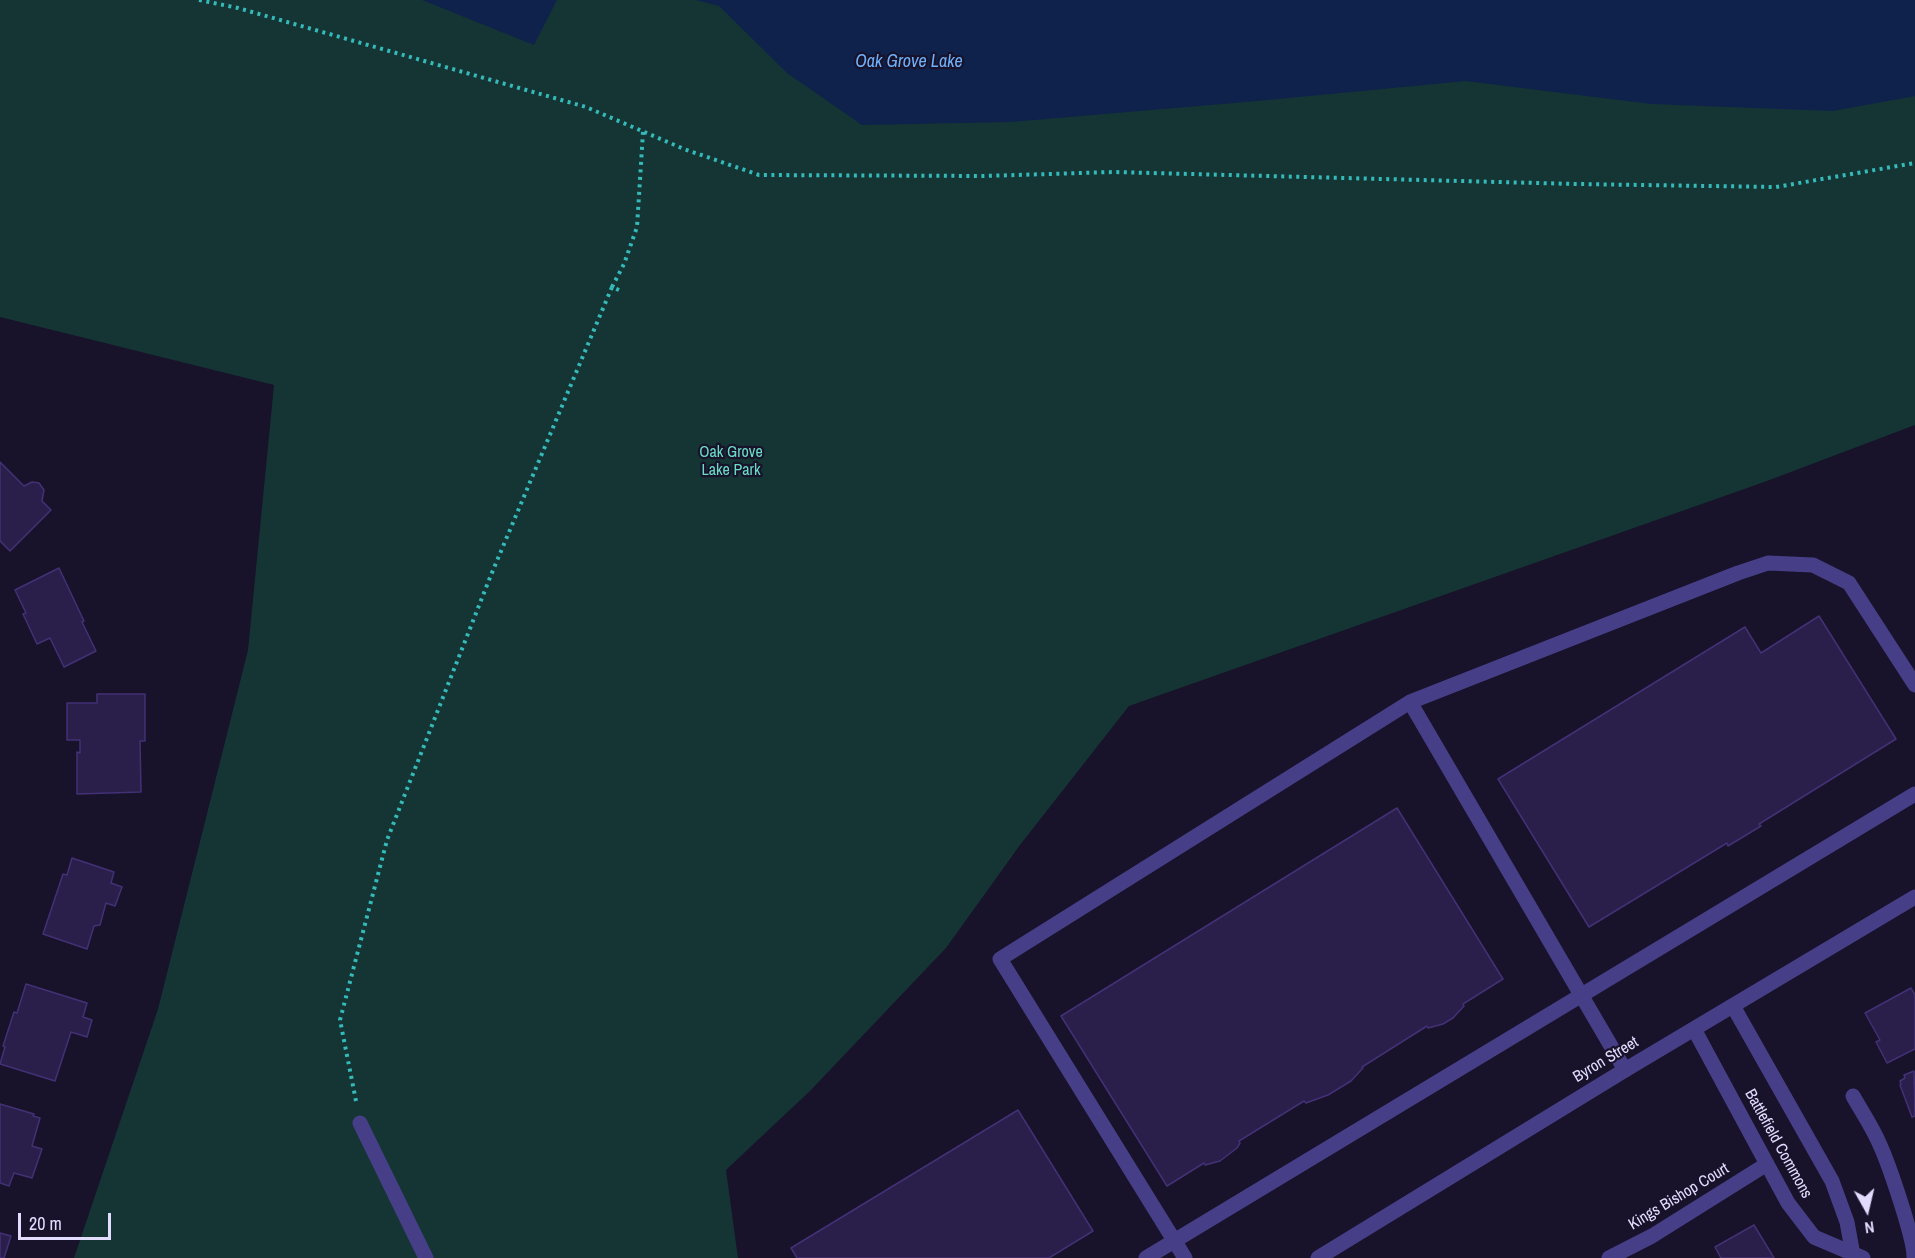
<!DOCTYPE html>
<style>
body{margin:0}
#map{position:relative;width:1915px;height:1258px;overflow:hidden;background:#18122a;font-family:"Archivo Narrow",sans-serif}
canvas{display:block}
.north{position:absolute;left:1837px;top:1180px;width:60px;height:60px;-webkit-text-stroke:4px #18122a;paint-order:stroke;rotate:172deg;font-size:16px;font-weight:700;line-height:24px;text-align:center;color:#e2dcfe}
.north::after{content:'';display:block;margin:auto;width:21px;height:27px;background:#e2dcfe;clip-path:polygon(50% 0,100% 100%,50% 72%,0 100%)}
.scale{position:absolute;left:18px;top:1213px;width:93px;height:27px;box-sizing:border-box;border:3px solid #e2dcfe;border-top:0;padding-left:8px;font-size:18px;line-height:21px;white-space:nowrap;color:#e2dcfe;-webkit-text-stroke:4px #18122a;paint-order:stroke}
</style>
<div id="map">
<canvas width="1915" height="1258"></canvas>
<div class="north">N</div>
<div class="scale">20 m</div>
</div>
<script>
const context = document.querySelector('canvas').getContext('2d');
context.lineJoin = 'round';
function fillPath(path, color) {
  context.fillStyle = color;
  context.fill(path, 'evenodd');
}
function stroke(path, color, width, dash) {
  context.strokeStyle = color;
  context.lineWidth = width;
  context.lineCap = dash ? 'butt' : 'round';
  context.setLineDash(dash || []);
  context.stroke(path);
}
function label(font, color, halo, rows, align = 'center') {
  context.font = font + ' "Archivo Narrow",sans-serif';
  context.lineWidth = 4.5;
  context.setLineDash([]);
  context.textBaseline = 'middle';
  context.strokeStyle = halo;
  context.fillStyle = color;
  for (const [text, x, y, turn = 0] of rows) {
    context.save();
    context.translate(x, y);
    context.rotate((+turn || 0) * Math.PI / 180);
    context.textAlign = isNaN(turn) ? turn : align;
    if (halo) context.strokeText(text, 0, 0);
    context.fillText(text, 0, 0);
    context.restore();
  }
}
fillPath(new Path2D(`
 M0,0H1915V425L1767,481L1129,706L1020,845L946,948L810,1091L726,1170L738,1258H74L158,1009L248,650L274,385L0,317Z`), '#153434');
fillPath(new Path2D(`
 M422,0H557L534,45Z
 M696,0H1915V96L1833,111L1651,104L1466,81L1257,101L1011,122L862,125L787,73L719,6Z`), '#0f224c');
const building = new Path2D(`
 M0,462L24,486L32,482L39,483L44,490L42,501L51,510L10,551L0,541Z
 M59,568L84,621L82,622L96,651L64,667L50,638L37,644L23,614L26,613L15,590Z
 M1819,616L1896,739L1759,824L1761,826L1728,846L1727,843L1589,927L1498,779L1745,627L1761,653Z
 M97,694H145V741H140L141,792L77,794V752L80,753V740H67V703H97Z
 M1397,808L1503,979L1463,1004L1464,1006L1453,1018L1443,1024L1428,1028L1427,1026L1362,1067L1363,1068L1351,1081L1328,1095L1306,1103L1304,1101L1239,1141L1240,1143L1237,1148L1220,1161L1205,1165L1204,1163L1167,1186L1061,1016Z
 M72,858L114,872L111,883L122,887L115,906L106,903L100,925L94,926L87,949L43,934L63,874L67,875Z
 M26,984L87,1003L83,1017L92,1020L87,1037L71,1032L55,1081L0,1064L5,1047L3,1046L14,1012L17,1013Z
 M1911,988L1915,995V1049L1887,1063L1876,1042L1880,1040L1865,1013Z
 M1914,1071L1915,1116L1912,1117L1900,1085L1901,1084L1900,1081L1905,1078L1904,1075Z
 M0,1104L34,1114L33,1116L40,1118L32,1146L42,1149L32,1178L14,1173L9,1186L0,1183Z
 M1018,1110L1093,1231L1049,1258H797L791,1248Z
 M1754,1225L1774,1258H1721L1715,1247Z
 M0,1233L11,1236L4,1258H0Z`);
fillPath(building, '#2a1e4b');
stroke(building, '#433176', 1.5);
stroke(new Path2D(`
 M199,0L238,8L586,107L684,149L759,175L984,176L1113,172L1576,184L1776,187L1915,163
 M619,290L612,287L624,264L637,227L643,132
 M356,1101L340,1020L387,840L491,575L612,287`), '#35baba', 4, [3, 4.5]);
stroke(new Path2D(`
 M1410,702L1738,573L1768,563L1813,565L1849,583L1915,685
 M360,1123L426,1258
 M1146,1258L1915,794
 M1185,1258L1000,959L1410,702L1625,1070`), '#463f88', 15);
stroke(new Path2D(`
 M1733,1006L1832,1181L1847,1222L1853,1255
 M1694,1029L1788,1203L1814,1237L1863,1258
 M1853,1096C1862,1112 1873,1128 1880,1145C1889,1165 1915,1240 1914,1258
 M1318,1258L1625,1070L1915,897
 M1609,1258L1652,1236L1767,1164`), '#463f88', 15);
label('16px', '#69ddc7', '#18122a', [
 ["Oak Grove",731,453],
 ["Lake Park",731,471]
]);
label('16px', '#e2dcfe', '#18122a', [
 ["Byron Street",1606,1060,-31],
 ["Battlefield Commons",1778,1144,61],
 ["Kings Bishop Court",1679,1197,-31]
]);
label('italic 18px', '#6eb1fb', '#18122a', [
 ["Oak Grove Lake",909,62]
]);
</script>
